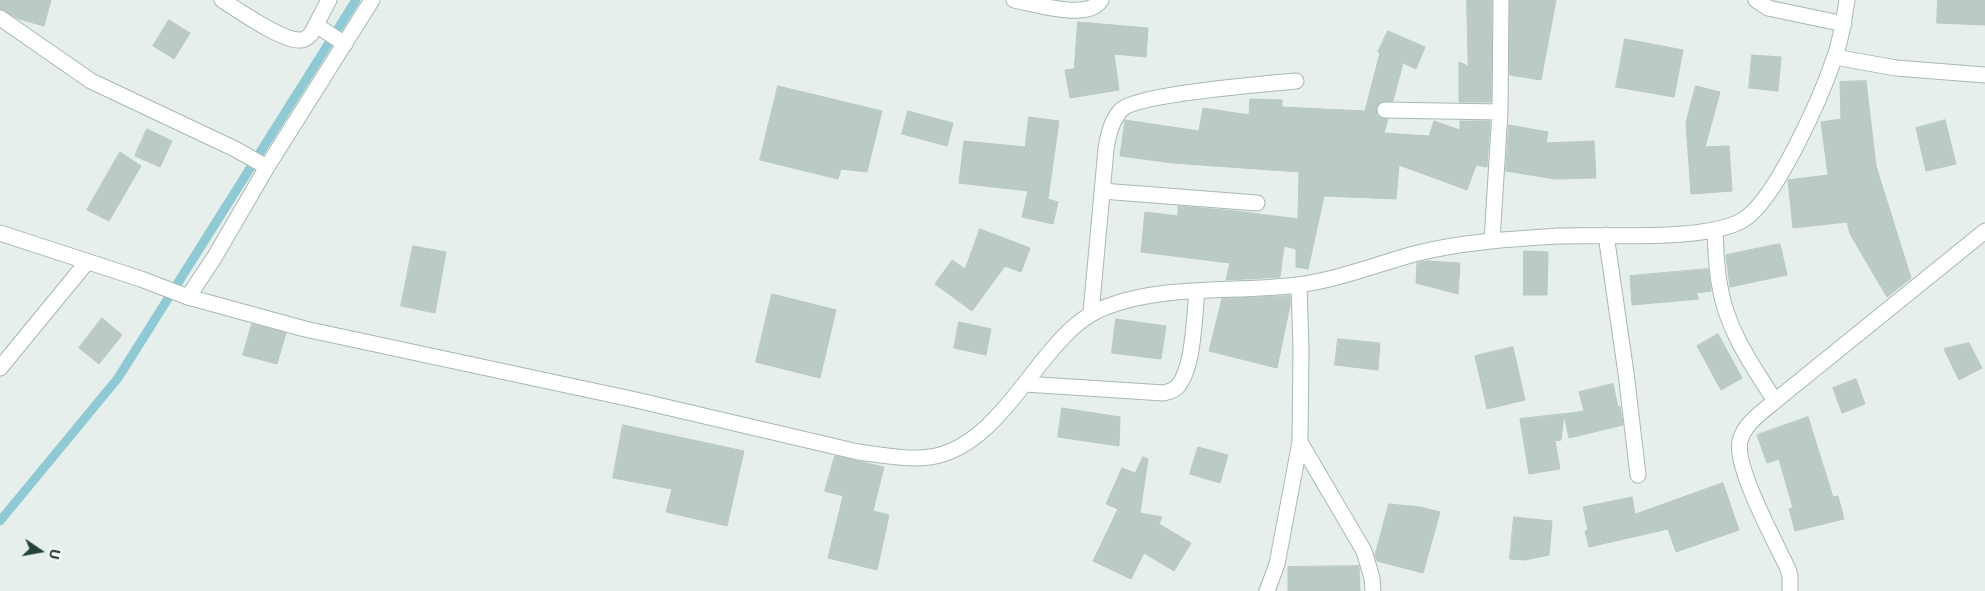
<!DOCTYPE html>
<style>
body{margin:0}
#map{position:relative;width:1985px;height:591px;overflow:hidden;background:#e6efeb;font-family:Commissioner,sans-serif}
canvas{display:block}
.north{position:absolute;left:15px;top:526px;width:50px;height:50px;-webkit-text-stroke:4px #f7fbf9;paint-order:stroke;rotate:102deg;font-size:14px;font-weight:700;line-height:20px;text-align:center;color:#24423a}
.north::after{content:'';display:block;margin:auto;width:18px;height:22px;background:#24423a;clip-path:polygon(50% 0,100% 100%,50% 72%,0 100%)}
</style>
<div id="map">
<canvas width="1985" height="591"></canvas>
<div class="north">U</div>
</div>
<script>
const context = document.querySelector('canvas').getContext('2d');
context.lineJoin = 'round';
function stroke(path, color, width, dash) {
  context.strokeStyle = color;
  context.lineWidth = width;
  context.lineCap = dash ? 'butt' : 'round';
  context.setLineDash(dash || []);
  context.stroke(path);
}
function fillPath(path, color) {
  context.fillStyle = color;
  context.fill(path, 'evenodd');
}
stroke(new Path2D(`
 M0,521L118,378L356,0`), '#8ec9d4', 9);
const building = new Path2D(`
 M0,0H51L44,26L19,19L0,9Z
 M1467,0H1492L1491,102H1459V62L1468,66Z
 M1510,0H1556L1541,80L1510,75Z
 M1938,0H1985V25L1937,23Z
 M169,20L190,33L174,59L153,46Z
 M1078,22L1148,28L1146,57L1114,54L1119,90L1070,98L1065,70L1074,69Z
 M1388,31L1425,47L1416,69L1403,63L1393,101L1381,102L1377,106V115L1381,118L1388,119L1384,133L1429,136L1434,121L1460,130V121H1490L1487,167L1476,165L1467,190L1399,165L1396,199L1324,196L1308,269L1296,267V249L1284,246L1280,277L1226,280L1230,263L1141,252L1145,212L1178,216V206L1235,211L1298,219L1299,172L1173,163L1120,156L1125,120L1199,131L1203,108L1249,115L1250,99L1282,100V107L1365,111L1380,53L1378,52Z
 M1625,39L1683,50L1674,97L1616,87Z
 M1752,55L1781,57L1778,91L1749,88Z
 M1866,81L1876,166L1911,278L1887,297L1850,234L1847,222L1793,228L1788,180L1828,175L1821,122L1841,119L1840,82Z
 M778,86L882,111L867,172L841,169L838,179L760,160Z
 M1696,86L1720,92L1705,147L1729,146L1732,191L1691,194L1686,123Z
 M908,111L953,123L947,146L902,134Z
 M1029,117L1059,121L1048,199L1058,202L1053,224L1022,217L1028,191L959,183L964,141L1025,147Z
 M1945,120L1956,164L1926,171L1916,128Z
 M1509,125L1548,132L1546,143L1594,141L1596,178L1555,179L1506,171Z
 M147,129L172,141L160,167L135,156Z
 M120,152L141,166L109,221L87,210Z
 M980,229L1030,248L1021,272L1005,266L972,311L935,284L952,260L965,269Z
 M1780,244L1787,275L1730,287L1726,255Z
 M413,246L446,252L435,313L401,306Z
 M1524,251L1548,252L1547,295H1524Z
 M1427,261L1460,263L1458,294L1416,283L1417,263Z
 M1708,269L1711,291L1696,293L1699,299L1632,305L1630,276Z
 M772,294L836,310L820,378L756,362Z
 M1290,296V305L1277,368L1209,351L1222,299Z
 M102,318L122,335L99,364L79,348Z
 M1116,319L1166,326L1161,359L1112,353Z
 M959,322L991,329L986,355L954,348Z
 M252,324L286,333L277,364L243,355Z
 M1718,334L1742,378L1721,390L1697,346Z
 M1338,339L1380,343L1378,370L1335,365Z
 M1969,343L1982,368L1959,380L1944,349Z
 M1513,347L1525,400L1487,409L1475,356Z
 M1856,379L1865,404L1842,413L1833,388Z
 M1613,384L1618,407L1620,406L1623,425L1569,438L1564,414L1584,411L1579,392Z
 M1062,408L1120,417L1119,446L1058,437Z
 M1564,414L1561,440L1555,441L1560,469L1529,474L1520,419Z
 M1808,417L1833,497L1838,496L1844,519L1795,531L1789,509L1793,508L1779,459L1767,463L1757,435Z
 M623,425L744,451L727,526L666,512L672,489L613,478Z
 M1198,447L1228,455L1220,483L1190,474Z
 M835,456L884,467L873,511L889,515L877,570L828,558L843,496L825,491Z
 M1143,457L1148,459L1140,513L1162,517L1159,524L1191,543L1174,571L1144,553L1131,579L1093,561L1118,509L1106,504L1122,468L1135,473Z
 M1723,483L1739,530L1676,552L1668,529L1589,547L1585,531L1588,530L1583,507L1632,497L1635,514Z
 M1389,504L1420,507L1440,512L1423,573L1377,561L1375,556Z
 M1514,517L1552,521L1549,555L1525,560L1510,559Z
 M1359,566L1360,591H1288V567Z`);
fillPath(building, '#bbcac4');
stroke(building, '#b8c9c2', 1);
const minor = new Path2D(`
 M222,0C238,10 283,42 301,40C305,40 308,37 311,34L329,0
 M1014,0C1036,4 1088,21 1101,0
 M1756,0L1768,8L1844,24
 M0,18L91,81L235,149L267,167
 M316,25L345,44
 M1835,57L1896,68L1985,75
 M1385,110L1500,112
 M1102,191L1257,203
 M1715,230C1716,249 1716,268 1720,287C1727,330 1752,365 1775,401
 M1606,235L1626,373L1638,475
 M1492,241L1500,112L1501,0
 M188,297L305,329L636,400L858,452C882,455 907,460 930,457C984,449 1018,389 1050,352C1066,333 1082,316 1106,307C1165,284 1235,293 1297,285C1337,280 1375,265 1414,254C1460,242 1510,239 1558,236C1604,234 1706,242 1743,220C1776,200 1821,97 1834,59C1841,40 1844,20 1847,0
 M1091,313L1106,149C1108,136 1111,121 1121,110C1136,94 1266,84 1296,81
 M1025,384L1164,393C1170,391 1174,391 1178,386C1194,367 1194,316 1197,292
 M1300,442L1364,551L1372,578L1373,591
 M1267,591L1277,564L1300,442L1301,350L1299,285
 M1790,591V576L1788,569C1776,543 1734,467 1740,441C1744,424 1762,412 1775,401L1985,231`);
const tertiary = new Path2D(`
 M0,233L141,279L188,297L214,258L267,167L372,0
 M0,368L87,262`);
stroke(minor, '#a8b8b2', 17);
stroke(tertiary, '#a8b8b2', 17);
stroke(minor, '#fff', 15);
stroke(tertiary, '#fff', 15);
</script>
